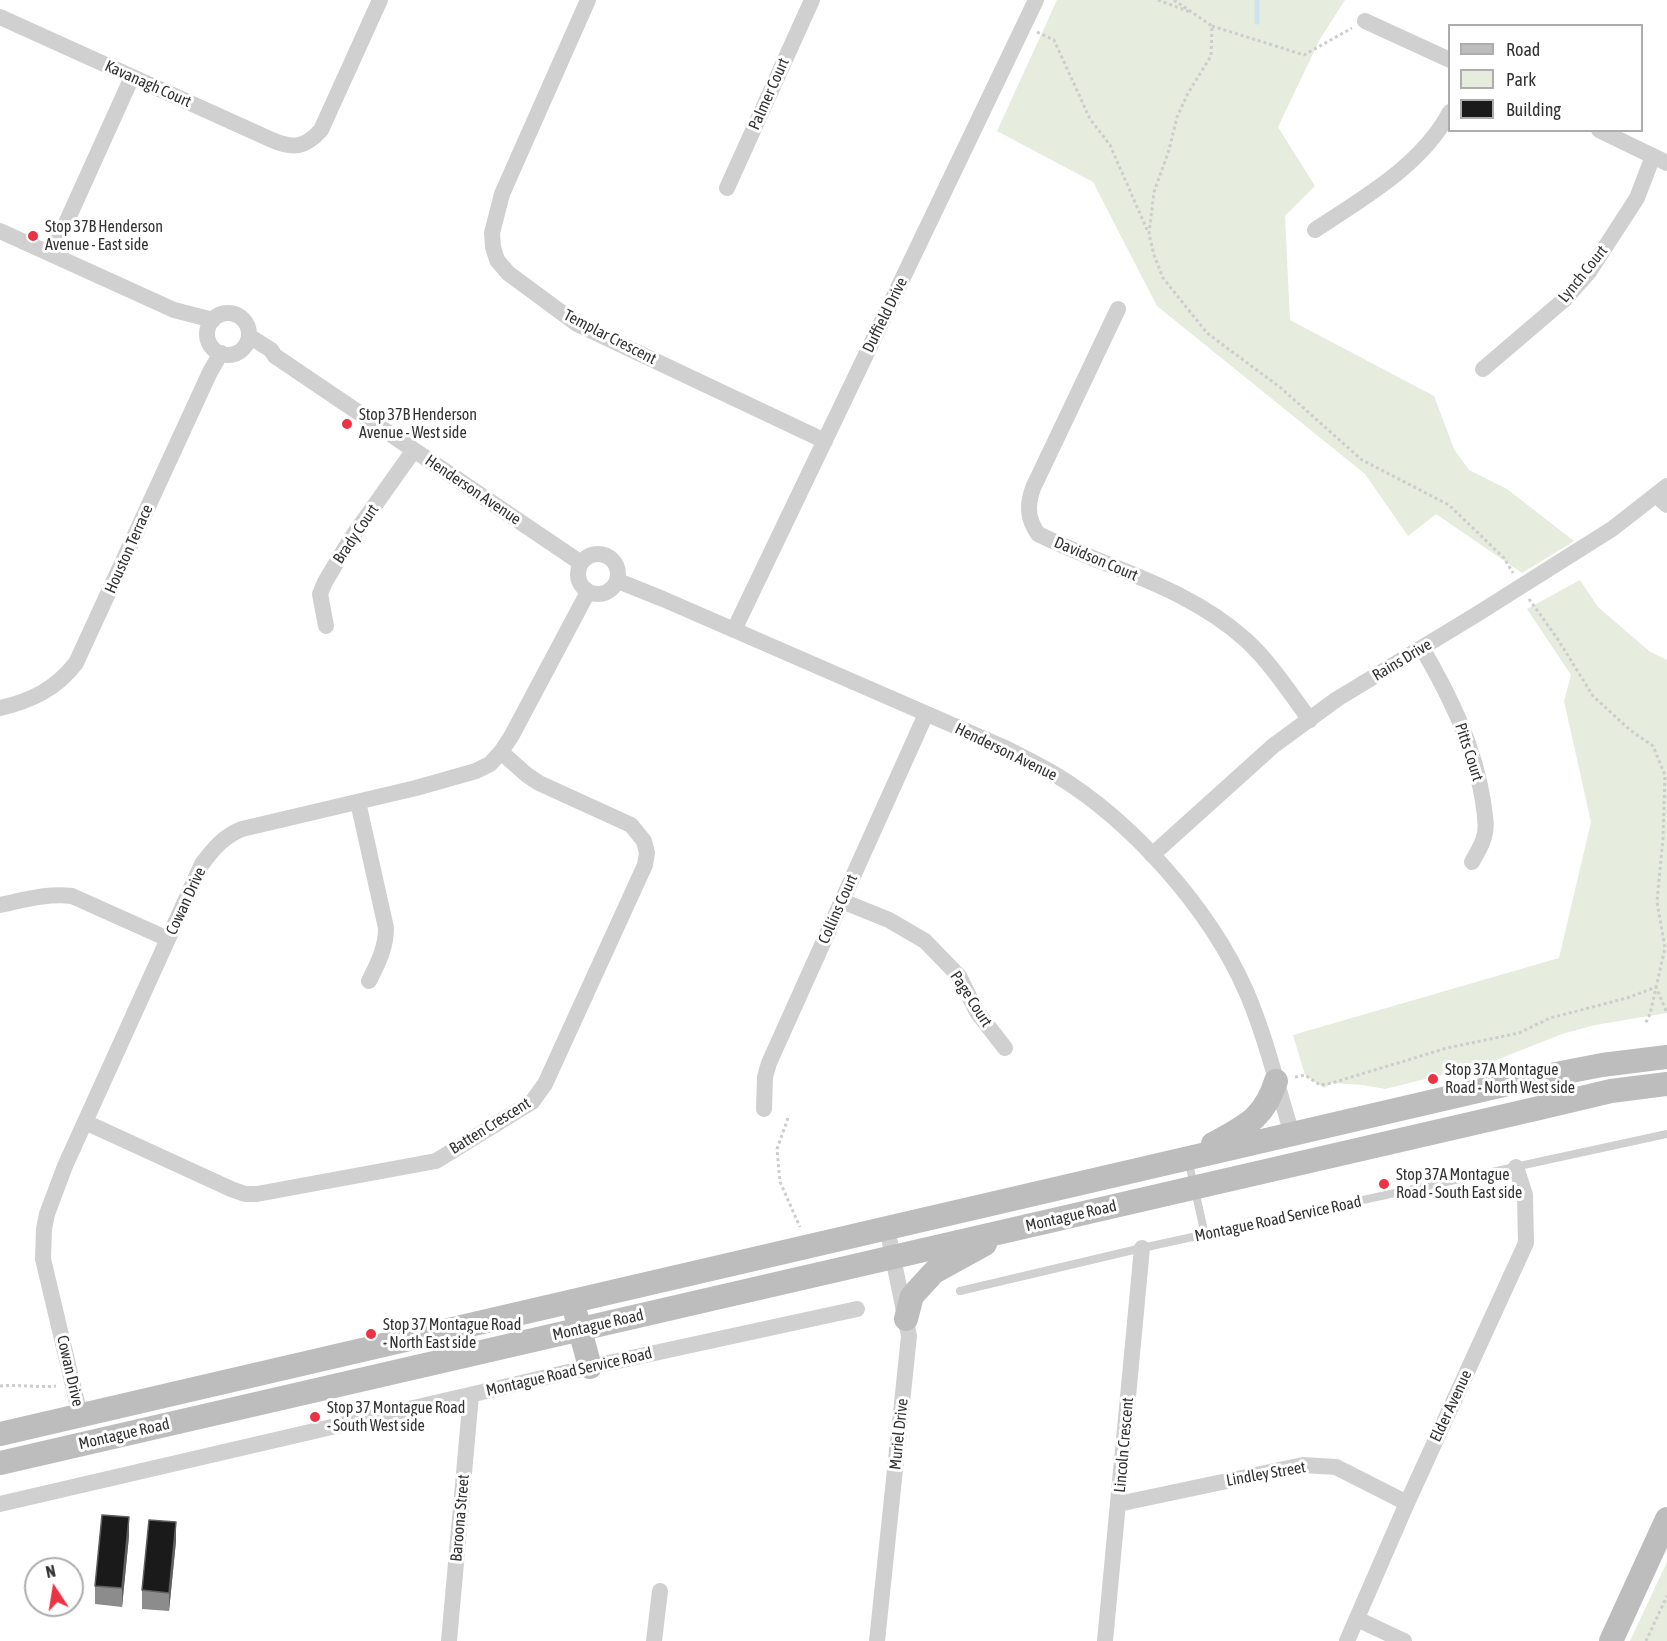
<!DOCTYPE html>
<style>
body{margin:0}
#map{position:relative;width:1667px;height:1641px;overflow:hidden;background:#fff;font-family:"Asap Condensed",sans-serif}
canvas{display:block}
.legend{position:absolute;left:1448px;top:24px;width:195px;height:108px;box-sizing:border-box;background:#fff;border:2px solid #adadad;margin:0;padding:8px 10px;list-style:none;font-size:18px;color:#333}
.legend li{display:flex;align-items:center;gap:12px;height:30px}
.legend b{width:30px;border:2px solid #adadad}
.north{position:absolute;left:24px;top:1557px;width:60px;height:60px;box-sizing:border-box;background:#fff;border:2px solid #adadad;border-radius:50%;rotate:348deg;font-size:16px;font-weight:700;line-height:24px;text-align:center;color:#333}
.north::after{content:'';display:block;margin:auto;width:21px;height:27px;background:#ec3344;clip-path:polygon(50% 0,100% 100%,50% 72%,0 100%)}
</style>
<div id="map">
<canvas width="1667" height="1641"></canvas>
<ul class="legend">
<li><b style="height:8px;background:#bdbdbd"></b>Road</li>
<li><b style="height:16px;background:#e6ecde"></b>Park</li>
<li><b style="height:16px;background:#1a1a1a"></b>Building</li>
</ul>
<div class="north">N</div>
</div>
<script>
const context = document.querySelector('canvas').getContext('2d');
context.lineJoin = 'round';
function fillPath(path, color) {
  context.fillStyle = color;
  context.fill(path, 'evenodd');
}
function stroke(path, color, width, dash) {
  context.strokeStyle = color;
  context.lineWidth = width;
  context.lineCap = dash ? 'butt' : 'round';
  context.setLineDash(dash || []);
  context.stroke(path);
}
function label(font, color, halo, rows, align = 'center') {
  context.font = font + ' "Asap Condensed",sans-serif';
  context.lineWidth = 6;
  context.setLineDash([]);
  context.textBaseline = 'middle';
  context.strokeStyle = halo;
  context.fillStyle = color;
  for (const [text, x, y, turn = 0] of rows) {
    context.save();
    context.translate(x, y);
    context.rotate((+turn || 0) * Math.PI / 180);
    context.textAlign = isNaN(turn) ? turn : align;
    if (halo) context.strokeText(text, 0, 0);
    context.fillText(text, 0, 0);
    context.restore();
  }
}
fillPath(new Path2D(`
 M1057,0H1345L1320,39L1278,127L1315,186L1285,216L1290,320L1434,396L1454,449L1469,470L1507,489L1574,541L1522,573L1436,514L1408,536L1365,474L1157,306L1093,182L997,131Z
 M1580,580L1598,607L1649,651L1667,660V1013L1595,1025L1562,1034L1486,1064L1385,1089L1363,1085L1332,1083L1324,1088L1305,1075L1293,1035L1559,958L1591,822L1564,701L1571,675L1527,609Z
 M1667,1562V1641H1630Z`), '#e6ecde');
stroke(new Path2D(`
 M1257,0V22`), '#cee3ef', 5);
stroke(new Path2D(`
 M1158,0L1190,12
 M1174,0L1212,26L1211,56L1188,93L1177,117L1169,150L1154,192L1149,234L1154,255L1163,278L1207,333L1281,388L1362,460L1449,505L1504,558L1513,573
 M1212,26L1304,55L1352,28
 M1037,32L1054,40L1090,119L1110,145L1148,232
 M1529,599L1557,638L1593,696L1630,730L1653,746L1665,775L1663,838L1657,901L1665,948L1650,1014L1645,1024
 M1295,1077L1305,1075L1320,1085L1332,1083L1447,1048L1519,1033L1550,1018L1627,998L1656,987L1667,1013
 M788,1118L777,1149L780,1182L800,1227
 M0,1386C20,1384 37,1388 56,1386
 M1646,1641L1667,1596`), '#cdcdcd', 3, [3, 3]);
stroke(new Path2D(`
 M1188,1159L1205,1235
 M960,1291L1142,1248L1667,1134`), '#d0d0d0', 8);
stroke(new Path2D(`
 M588,0L502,194L492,233L493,247L497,260L508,273L577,324L825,441
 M0,17L272,140C293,149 305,148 321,130L380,0
 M1365,21L1450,60
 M1599,130L1667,163
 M727,188L812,0
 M1315,230C1363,198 1421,166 1450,112
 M0,231L174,310L213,320
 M52,254L132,77
 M1118,309L1033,488C1027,505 1027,518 1038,534C1111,570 1184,585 1246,640C1271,663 1290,693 1310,720
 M207 334a21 21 0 1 1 42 0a21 21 0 1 1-42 0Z
 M249,336L271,350L275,356L581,563
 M1483,369L1565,299L1589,272L1637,198L1653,156
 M1656,495L1667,505
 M578 574a20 20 0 1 1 40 0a20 20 0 1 1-40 0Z
 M618,581L663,599L1003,747C1021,756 1039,765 1056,775C1132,821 1210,909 1246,991C1266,1037 1277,1086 1292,1134
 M326,626L320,594L325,582L350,540L414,450
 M734,630L1036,0
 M1422,648C1450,696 1474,745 1483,801C1484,812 1488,826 1484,837C1482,846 1476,854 1472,862
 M0,708C31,701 56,689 76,663L210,372L221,353
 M358,802L386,928C386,948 378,963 369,981
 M1152,855L1273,746L1337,699L1474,616L1612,529L1667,486
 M842,901L889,920L925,941L959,976L977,1012L1005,1048
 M0,905C24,900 47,893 72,896L168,939
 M764,1109L765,1077L769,1063L926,714
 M85,1122L231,1189L245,1194H257L436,1161L532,1102L545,1084L645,865L647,853L644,841L631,825L539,783L527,775L501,752
 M80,1415L43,1259L44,1229L47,1214L65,1166L202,864C213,849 224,836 242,829L416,788L476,771L490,764L501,752L512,735L588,592
 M0,1504L590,1367L857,1309
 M1118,1504L1303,1465L1336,1467L1407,1503
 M1357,1619L1404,1641
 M449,1641L471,1395
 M654,1641L660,1591
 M877,1641L909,1336L887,1228
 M1105,1641L1142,1248
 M1347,1641L1407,1503L1526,1243L1525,1195L1516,1167`), '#d0d0d0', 16);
stroke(new Path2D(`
 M1213,1144C1245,1126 1264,1119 1276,1081
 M576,1315L590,1367
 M906,1319L912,1296L934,1272L985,1244
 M0,1434L1525,1080L1602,1065L1667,1057
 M0,1463L1535,1109L1611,1091L1667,1084
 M1611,1641L1667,1519`), '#bdbdbd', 24);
fillPath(new Path2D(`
 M129,1536L122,1607L95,1604V1586Z
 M176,1541L169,1611L142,1609V1590Z`), '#8c8c8c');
fillPath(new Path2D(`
 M129,1517V1536L122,1607V1588Z
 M176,1522V1541L169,1611V1593Z`), '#5f5f5f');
const building = new Path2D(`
 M102,1515L129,1517L122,1588L95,1586Z
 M149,1520L176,1522L169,1593L142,1590Z`);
fillPath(building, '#1a1a1a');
stroke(building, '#5f5f5f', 1.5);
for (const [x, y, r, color] of [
 [33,236,6,"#ec3344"],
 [347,424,6,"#ec3344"],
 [1433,1079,6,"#ec3344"],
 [1384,1184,6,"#ec3344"],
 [371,1334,6,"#ec3344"],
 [315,1417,6,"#ec3344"]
]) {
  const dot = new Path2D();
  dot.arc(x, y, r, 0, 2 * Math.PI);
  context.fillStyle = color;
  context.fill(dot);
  stroke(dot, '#fff', 2);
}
label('16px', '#333', '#fff', [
 ["Kavanagh Court",148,84,24],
 ["Palmer Court",769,94,-66],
 ["Lynch Court",1583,274,-51],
 ["Duffield Drive",885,315,-64],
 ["Templar Crescent",610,337,27],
 ["Henderson Avenue",473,490,34],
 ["Brady Court",356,534,-56],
 ["Houston Terrace",129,549,-66],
 ["Davidson Court",1096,559,23],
 ["Rains Drive",1402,660,-31],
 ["Henderson Avenue",1006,752,26],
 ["Pitts Court",1469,752,72],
 ["Cowan Drive",186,901,-65],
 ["Collins Court",838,909,-66],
 ["Page Court",971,999,57],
 ["Batten Crescent",490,1126,-32],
 ["Montague Road",1071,1216,-13],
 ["Montague Road Service Road",1278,1219,-12],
 ["Montague Road",598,1325,-13],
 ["Cowan Drive",70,1371,77],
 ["Montague Road Service Road",569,1372,-13],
 ["Elder Avenue",1451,1406,-65],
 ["Montague Road",124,1434,-13],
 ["Muriel Drive",899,1434,-84],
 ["Lincoln Crescent",1124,1445,-85],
 ["Lindley Street",1266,1474,-10],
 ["Baroona Street",460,1518,-85]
]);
label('16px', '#333', '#fff', [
 ["Stop 37B Henderson",45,227],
 ["Avenue - East side",45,245],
 ["Stop 37B Henderson",359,415],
 ["Avenue - West side",359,433],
 ["Stop 37A Montague",1445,1070],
 ["Road - North West side",1445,1088],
 ["Stop 37A Montague",1396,1175],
 ["Road - South East side",1396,1193],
 ["Stop 37 Montague Road",383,1325],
 ["- North East side",383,1343],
 ["Stop 37 Montague Road",327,1408],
 ["- South West side",327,1426]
], 'left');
</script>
